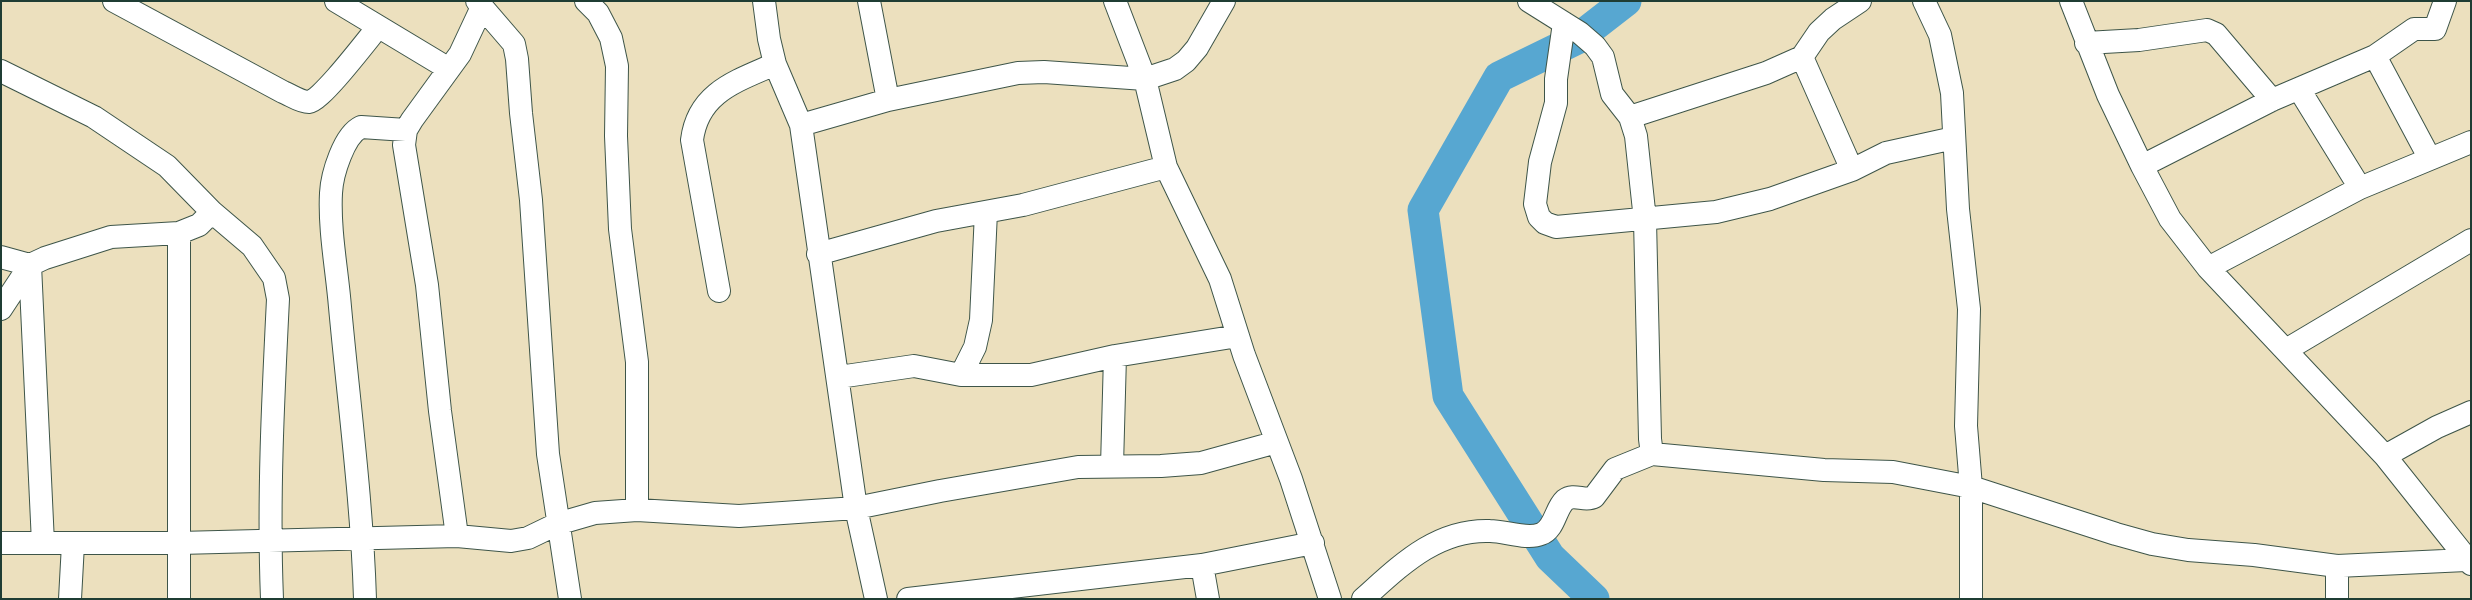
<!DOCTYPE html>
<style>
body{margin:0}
#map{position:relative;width:2472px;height:600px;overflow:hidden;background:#ece0be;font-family:"Shantell Sans",sans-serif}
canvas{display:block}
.frame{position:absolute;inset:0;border:2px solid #1f3d34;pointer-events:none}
</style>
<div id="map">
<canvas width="2472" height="600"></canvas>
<div class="frame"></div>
</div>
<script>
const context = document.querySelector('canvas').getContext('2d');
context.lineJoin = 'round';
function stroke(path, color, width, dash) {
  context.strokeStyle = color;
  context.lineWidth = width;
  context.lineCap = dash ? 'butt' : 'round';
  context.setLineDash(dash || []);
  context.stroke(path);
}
stroke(new Path2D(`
 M1594,599L1550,557L1448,396L1423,210L1499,77L1577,39L1626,1`), '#57a7d1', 31);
const minor = new Path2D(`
 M114,1L283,92C291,95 300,102 309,102C321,101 368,39 378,27
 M336,1L449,69
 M477,1L514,44L517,59L521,113L531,200L548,454L570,599
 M586,1L598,13L611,38L617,66L616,136L620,229L637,362V510
 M764,1L769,39L775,64L801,125L856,508L876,599
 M869,1L888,100
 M1115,1L1145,79L1166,167L1220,279L1244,355L1291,479L1330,599
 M1529,1L1580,33L1595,46L1603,57L1612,94L1630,117L1636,136L1645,220L1650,439L1652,454
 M1924,1L1940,35L1952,93L1958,209L1969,309L1966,426L1971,487V599
 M2071,1L2108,95L2142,166L2170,219L2208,268L2385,456L2471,564
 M1564,23L1556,79V103L1540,162L1535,204L1539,217L1545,223L1556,227L1716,212L1770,199L1852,170L1886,153L1954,138
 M2086,43L2139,40L2207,30L2216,34L2272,100
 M2375,56L2430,159
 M1802,57L1852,170
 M1,71L94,117L167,166L212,212L252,246L274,278L278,299C273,399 268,499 272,599
 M2299,89L2360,188
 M1630,117L1766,73L1802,57L1819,32L1833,19L1860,1
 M801,125L888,100L1018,73L1044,72L1145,79L1175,69L1186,61L1197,48L1224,1
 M2142,166L2272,100L2375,56L2414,29H2435L2445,1
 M818,254L936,221L1023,205L1166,167
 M1,257L30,265
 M30,265L43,543
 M2208,268L2360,188L2471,142
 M719,291L692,140C698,92 737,81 775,64
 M1,309L30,265L45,258L111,237L179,233
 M2286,350L2471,240
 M961,375L975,347L981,320L986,212
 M839,377L914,366L961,375H1031L1115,356L1238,336
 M2385,456L2437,427L2471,412
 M1112,466L1115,356
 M457,536L440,411L427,285L404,145L406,130L412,120L460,54L482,7
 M1,543H179L457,536L511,541L528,538L557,524L595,513L637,510L739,516L856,508L940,491L1078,467L1161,466L1201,463L1277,442
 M1202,565L1208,599
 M70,599L73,544
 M179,599V233L199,225L212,212
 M365,599C362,501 349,405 340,307C337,270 329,230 331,193C332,174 344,135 361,127L406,130
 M908,599L1202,565L1313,543
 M1363,599C1400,566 1436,529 1490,531C1505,531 1527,540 1541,534C1555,529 1555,509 1565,500C1574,493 1585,502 1594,497L1615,469L1652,454L1824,470L1893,472L1971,487L2116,534L2152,544L2188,550L2254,555L2337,566L2466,560
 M2337,599V566`);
stroke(minor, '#3e5549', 24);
stroke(minor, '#fff', 22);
</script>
